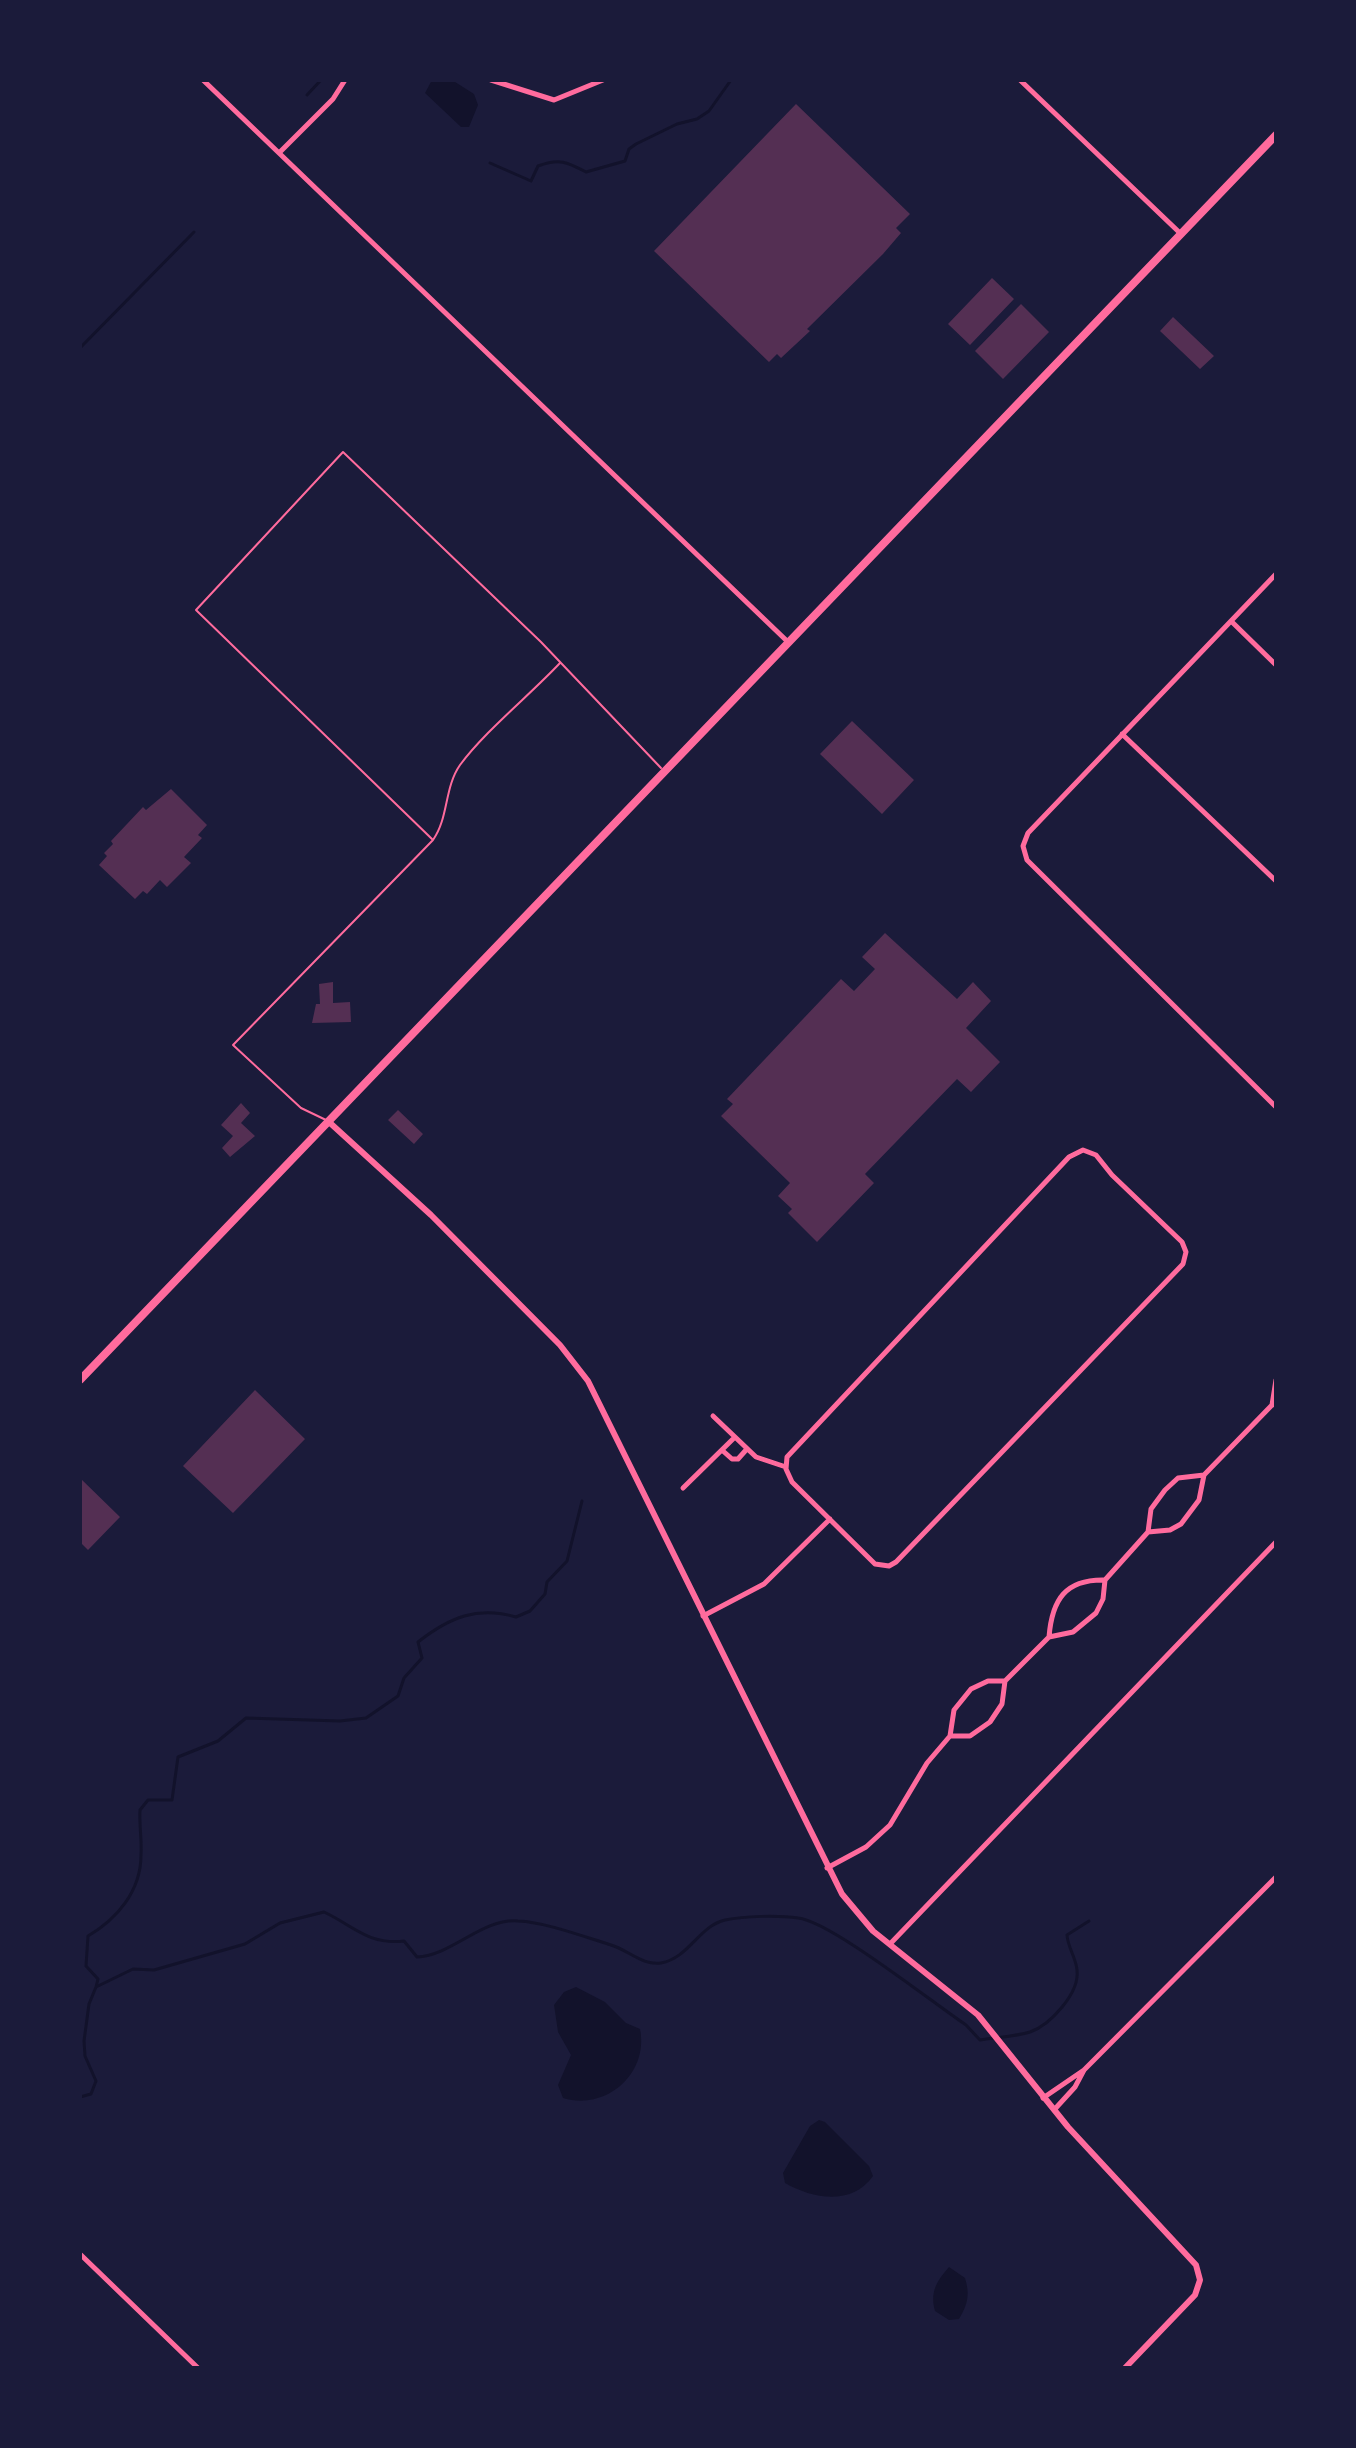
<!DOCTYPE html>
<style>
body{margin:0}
#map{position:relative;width:1356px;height:2448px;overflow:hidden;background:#1b1b3a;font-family:Quicksand,sans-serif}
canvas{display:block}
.frame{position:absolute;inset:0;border:82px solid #1b1b3a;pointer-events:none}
</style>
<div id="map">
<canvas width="1356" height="2448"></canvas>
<div class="frame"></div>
</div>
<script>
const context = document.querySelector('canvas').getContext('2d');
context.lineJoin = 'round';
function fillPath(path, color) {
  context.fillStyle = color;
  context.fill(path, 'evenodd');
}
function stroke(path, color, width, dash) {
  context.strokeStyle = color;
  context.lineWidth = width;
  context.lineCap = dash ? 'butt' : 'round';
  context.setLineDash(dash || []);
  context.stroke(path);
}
fillPath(new Path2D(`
 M432,80H452L474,94L478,105L469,127H461L425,93Z
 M576,1987L605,2002L626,2023L640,2029C649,2074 606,2111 563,2098L558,2085L571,2055L558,2032L554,2005L564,1992Z
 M819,2120L825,2122L869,2166L873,2176C852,2206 813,2199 785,2183L783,2173L810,2126Z
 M949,2267L965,2278C970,2294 968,2304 959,2319L949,2320L935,2311C930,2292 936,2282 949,2267Z`), '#12122b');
stroke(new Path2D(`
 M307,95L321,80
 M490,163L531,181L538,166C560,158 567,162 586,172L625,161L629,149L636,144L677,124L697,119L709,111L731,80
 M80,348L194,232
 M96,1987L98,1979L86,1966L88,1936C117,1919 141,1891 141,1855C142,1839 139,1825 140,1810L148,1800H172L178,1757L218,1741L246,1718L340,1721L366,1718L398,1696L404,1678L422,1658L418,1642C450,1617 477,1606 516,1617L530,1611L545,1594L547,1582L567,1561L582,1501
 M80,2097L91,2094L96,2081L85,2056L84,2041L89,2004L96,1987L133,1969L154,1970L245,1944L280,1923L324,1912C354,1926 368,1945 404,1941L417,1957C453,1955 482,1918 518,1921C545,1922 585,1937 611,1945C628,1950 643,1966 661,1963C689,1958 699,1926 725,1920C745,1916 778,1915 798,1918C830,1921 933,2003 966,2025L980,2040C996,2037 1014,2037 1030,2032C1050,2025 1080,1993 1077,1970C1076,1958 1068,1948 1067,1935L1089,1921`), '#12122b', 3);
fillPath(new Path2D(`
 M796,104L910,214L896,228L901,233L883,254L807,329L810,331L781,358L777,354L769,362L654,251Z
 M992,278L1014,299L970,345L948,324Z
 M1021,304L1049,332L1003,379L975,351Z
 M1173,317L1214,356L1200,369L1160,331Z
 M852,721L914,780L882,814L820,754Z
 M171,789L207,825L198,835L202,838L184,857L191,863L167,887L160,880L147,894L143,891L135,899L99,865L107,856L104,853L113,844L111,841L143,807L146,810Z
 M885,933L957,999L973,982L991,1001L966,1028L1000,1062L971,1092L957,1079L865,1174L874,1183L817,1242L788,1213L792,1209L778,1196L790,1183L721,1116L733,1104L727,1099L841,979L854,991L875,969L862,957Z
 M333,982V1003L350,1002L351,1022L312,1023L316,1004H320L319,984Z
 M241,1103L250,1113L241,1123L255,1136L230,1157L222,1148L233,1136L221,1125Z
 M398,1110L423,1134L414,1144L388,1120Z
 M255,1390L305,1439L233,1513L183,1466Z
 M80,1478L120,1517L88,1550L80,1542Z`), '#542f53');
stroke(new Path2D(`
 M433,840L196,610L343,452L541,642L661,768
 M326,1120L301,1108L233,1045L433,840C449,817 444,788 460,765C485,731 530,695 560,663`), '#ff6b9d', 2);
stroke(new Path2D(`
 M203,80L788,642
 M491,80L554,100L603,80
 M1020,80L1181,234
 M279,153L333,99L345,80
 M1276,574L1028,833L1023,846L1027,860L1276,1107
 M1231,621L1276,665
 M1122,734L1276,881
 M1083,1150L1096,1155L1112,1175L1182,1242L1186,1252L1183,1264L896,1562L889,1566L875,1564L792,1482L786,1469L787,1457L1069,1157Z
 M1276,1380L1272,1405L1276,1404
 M713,1416L756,1457L786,1467
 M723,1451L732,1459H738L746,1450
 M683,1488L734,1438
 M1148,1532L1170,1530L1181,1524L1199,1500L1204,1475L1272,1405
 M703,1616L764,1584L830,1519
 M1049,1637C1052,1600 1065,1579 1105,1580
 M950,1736H970L990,1722L1002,1704L1005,1681L1049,1637L1073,1632L1096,1613L1103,1599L1105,1580L1148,1532L1151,1509L1165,1490L1178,1478L1204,1475
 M827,1868L866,1847L890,1825L927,1763L950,1736L954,1710L971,1689L988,1681H1005
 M890,1944L1276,1542
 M1043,2098L1084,2070L1276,1877
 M1054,2110L1075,2087L1084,2070
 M81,2255L198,2368`), '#ff6b9d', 5);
stroke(new Path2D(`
 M329,1122L431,1215L560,1345L588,1381L842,1894L873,1931L978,2015L1068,2127L1196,2265L1200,2280L1195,2295L1125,2368`), '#ff6b9d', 6);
stroke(new Path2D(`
 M80,1380L1276,135`), '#ff6b9d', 8);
</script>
